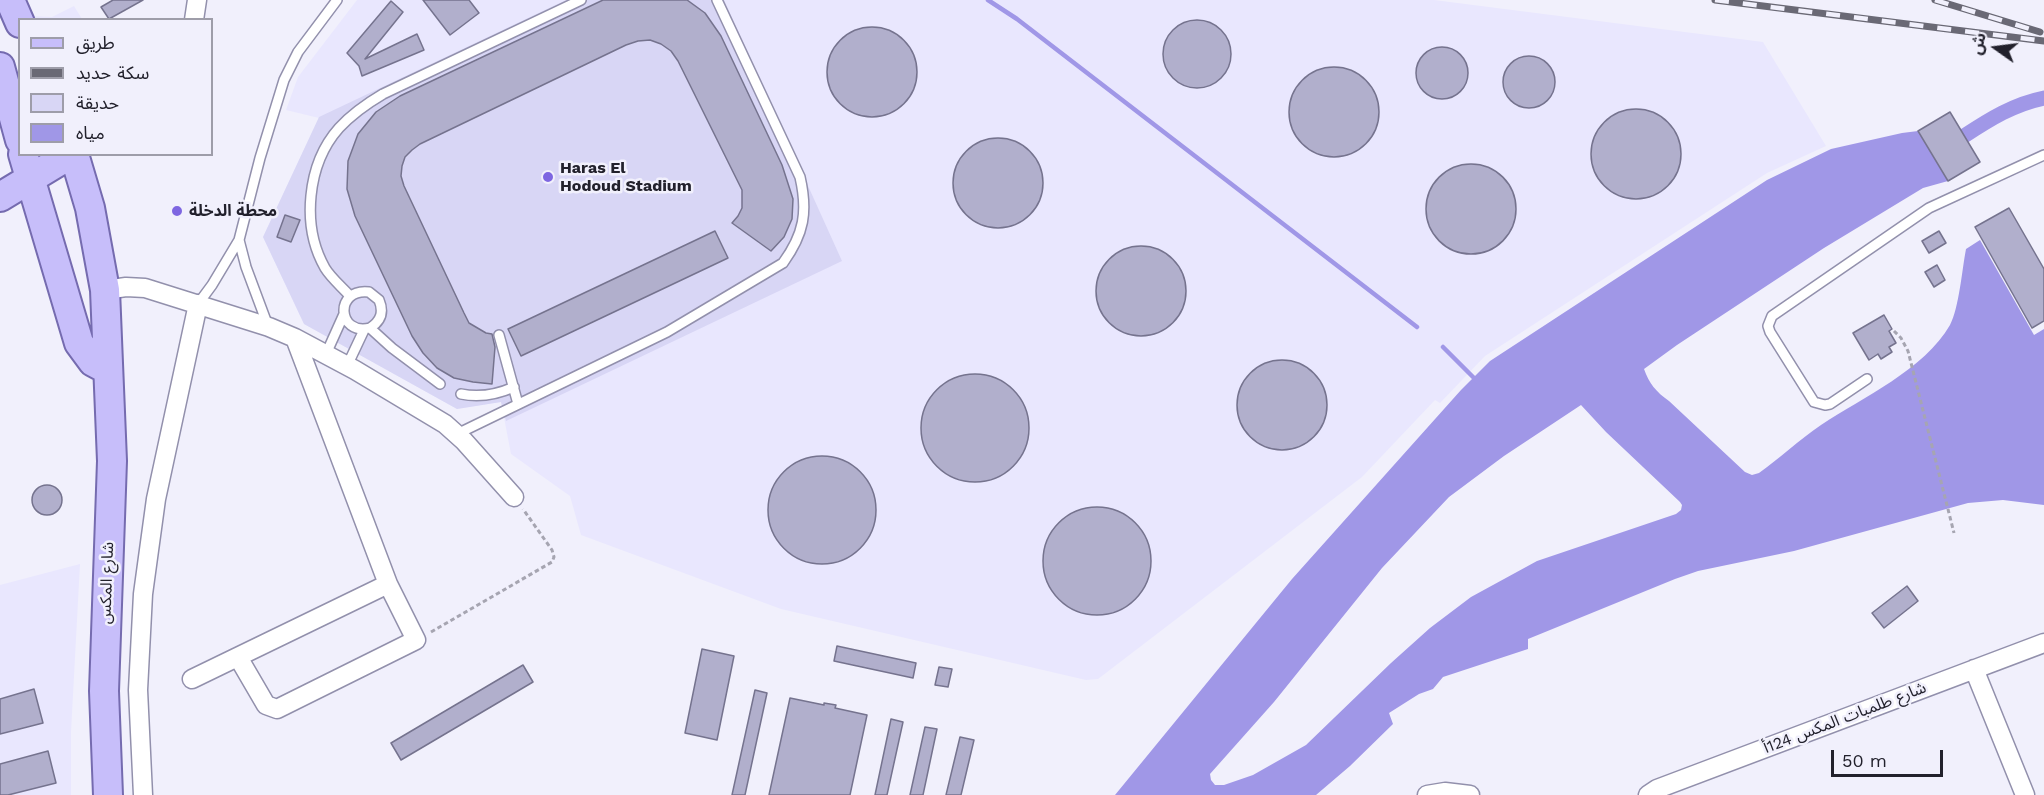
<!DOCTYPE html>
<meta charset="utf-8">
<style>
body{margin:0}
#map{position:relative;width:2044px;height:795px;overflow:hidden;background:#f1f0fc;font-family:"Work Sans","Noto Sans Arabic",sans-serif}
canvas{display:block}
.legend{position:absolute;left:18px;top:18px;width:195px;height:138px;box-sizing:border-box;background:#f1f0fc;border:2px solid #9e9da9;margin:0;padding:8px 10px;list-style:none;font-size:18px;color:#22212c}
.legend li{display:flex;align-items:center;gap:12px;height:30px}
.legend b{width:30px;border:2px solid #9e9da9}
.north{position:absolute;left:1966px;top:18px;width:60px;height:60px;-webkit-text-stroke:4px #f1f0fc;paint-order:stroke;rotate:284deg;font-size:16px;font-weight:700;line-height:24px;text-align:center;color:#22212c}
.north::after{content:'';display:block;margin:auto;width:21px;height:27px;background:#22212c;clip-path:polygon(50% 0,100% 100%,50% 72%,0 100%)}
.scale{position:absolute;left:1831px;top:750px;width:112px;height:27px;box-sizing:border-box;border:3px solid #22212c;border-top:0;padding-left:8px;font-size:18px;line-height:21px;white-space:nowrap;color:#22212c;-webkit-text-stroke:4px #f1f0fc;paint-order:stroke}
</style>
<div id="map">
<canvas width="2044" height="795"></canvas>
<ul class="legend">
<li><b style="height:8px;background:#c7befa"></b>طريق</li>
<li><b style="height:8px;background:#6a6975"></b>سكة حديد</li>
<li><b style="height:16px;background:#d8d6f5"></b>حديقة</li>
<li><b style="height:16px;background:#a097e7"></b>مياه</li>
</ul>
<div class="north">ش</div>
<div class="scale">50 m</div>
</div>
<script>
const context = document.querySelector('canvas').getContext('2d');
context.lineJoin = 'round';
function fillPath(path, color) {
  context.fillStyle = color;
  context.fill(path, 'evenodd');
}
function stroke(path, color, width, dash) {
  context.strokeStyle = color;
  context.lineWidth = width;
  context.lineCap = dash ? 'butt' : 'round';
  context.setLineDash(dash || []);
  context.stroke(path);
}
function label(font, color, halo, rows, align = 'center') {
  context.font = font + ' "Work Sans","Noto Sans Arabic",sans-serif';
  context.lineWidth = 5;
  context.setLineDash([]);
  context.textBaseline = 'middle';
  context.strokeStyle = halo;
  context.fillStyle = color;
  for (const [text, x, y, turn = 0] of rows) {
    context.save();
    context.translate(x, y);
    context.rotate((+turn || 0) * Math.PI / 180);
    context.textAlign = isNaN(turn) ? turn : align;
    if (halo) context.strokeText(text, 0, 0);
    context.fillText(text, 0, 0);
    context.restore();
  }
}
fillPath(new Path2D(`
 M357,0H1434L1763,42L1826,146L1767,173L1485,356L1440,403L1435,400L1362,477L1098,679L1086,680L781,609L581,535L570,496L511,454L501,402L457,409L304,324L263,237L319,118L286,110L298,77Z
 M74,6L82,19L25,20L30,16L52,17Z
 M80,564L71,732V795H0V585Z`), '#e9e7fe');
fillPath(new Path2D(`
 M566,0H724L842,261L506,421L501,402L457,409L304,324L263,237L319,117Z`), '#d8d6f5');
fillPath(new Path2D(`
 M1918,131L1948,181L1923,188L1824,248L1677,345L1644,369C1649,383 1656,392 1669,401L1745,472L1752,475L1759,473C1780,458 1799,440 1821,425C1863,397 1924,370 1950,325C1959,308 1962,270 1966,249L1980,240L2034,335L2044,329V505L2003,500L1968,503L1794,551L1698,571L1675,579L1528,639V649L1443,677L1433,689L1419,694L1389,713L1393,724L1350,766L1316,795H1115L1292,579L1461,390L1490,361L1767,180L1831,149L1902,133ZM1581,405L1606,432L1680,502L1682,505L1681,510L1676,514L1537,561L1471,597L1430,628L1391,663L1306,745L1253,775L1224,785H1215L1211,780L1210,774L1274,702L1382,568L1449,497L1504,456Z`), '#a097e7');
stroke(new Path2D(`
 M988,0L1017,19L1417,327
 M1443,347L1477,381`), '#a097e7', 4.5);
stroke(new Path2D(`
 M1964,136C1990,119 2014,104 2044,98`), '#a097e7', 15);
const building = new Path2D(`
 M113,0H143L109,19L101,7Z
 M423,0H469L479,13L450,35Z
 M603,0H687L705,13L721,36L782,165L793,199L792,219L784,237L771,251L732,223L738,216L742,208V190L678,61L671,51L661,44L650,40L638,41L626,45L420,144L412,150L405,157L402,166L401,176L404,186L464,313L469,323L486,333L492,334L495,347L492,384L473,382L454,378L437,368L423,353L412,336L355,216L347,189L348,161L358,134L376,112L400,96Z
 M391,1L403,12L365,59L417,34L424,50L362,76L359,66L347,53Z
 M1163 54a34 34 0 1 1 68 0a34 34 0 1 1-68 0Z
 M827 72a45 45 0 1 1 90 0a45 45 0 1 1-90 0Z
 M1416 73a26 26 0 1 1 52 0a26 26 0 1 1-52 0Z
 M1503 82a26 26 0 1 1 52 0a26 26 0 1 1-52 0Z
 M1289 112a45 45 0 1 1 90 0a45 45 0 1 1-90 0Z
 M1591 154a45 45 0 1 1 90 0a45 45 0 1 1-90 0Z
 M1950,112L1980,162L1948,181L1918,131Z
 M953 183a45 45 0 1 1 90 0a45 45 0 1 1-90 0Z
 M1426 209a45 45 0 1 1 90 0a45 45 0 1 1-90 0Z
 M2009,208L2044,269V321L2032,328L1975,227Z
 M285,215L300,220L291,242L277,237Z
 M715,231L728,258L521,356L508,329Z
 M1939,231L1946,243L1929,253L1922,241Z
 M1096 291a45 45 0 1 1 90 0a45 45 0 1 1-90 0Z
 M1937,265L1945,280L1934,287L1925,272Z
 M1884,315L1892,329L1889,331L1896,343L1889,347L1892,352L1881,359L1878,354L1869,360L1853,333Z
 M1237 405a45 45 0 1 1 90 0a45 45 0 1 1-90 0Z
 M921 428a54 54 0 1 1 108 0a54 54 0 1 1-108 0Z
 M768 510a54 54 0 1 1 108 0a54 54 0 1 1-108 0Z
 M32 500a15 15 0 1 1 30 0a15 15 0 1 1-30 0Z
 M1043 561a54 54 0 1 1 108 0a54 54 0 1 1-108 0Z
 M1907,586L1918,601L1884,628L1872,613Z
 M837,646L916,663L913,678L834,661Z
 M702,649L734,656L717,740L685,733Z
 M523,665L533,682L401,760L391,743Z
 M939,667L952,669L948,687L935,685Z
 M34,689L43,723L0,734V699Z
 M755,690L767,693L745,795H732Z
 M790,698L824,705V703L836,705L835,708L867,715L850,795H769Z
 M891,719L903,722L887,795H875Z
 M925,727L937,729L923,795H910Z
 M960,737L974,740L961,795H946Z
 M48,751L56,783L8,795H0V764Z`);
fillPath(building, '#b1afcc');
stroke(building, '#75738e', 1.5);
const service = new Path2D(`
 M239,240L246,267L268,326
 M350,296C342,287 331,278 325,268C301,226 307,164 339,128C352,114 366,104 383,94L581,0
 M198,304L212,285L239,240L260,158L284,80L298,52L337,0
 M370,328C381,321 384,312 379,300L369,292C334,288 337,336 370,328L392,348L440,384
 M499,335L518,404
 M326,354L344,314
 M347,366L364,330
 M1867,379L1830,404L1825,405L1814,402L1770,332L1768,326L1772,316L1929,208L2044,155
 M461,394C480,398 496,395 514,387
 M457,434L667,332L783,263C804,234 808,212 800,177L717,0`);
const minor = new Path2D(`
 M194,20L197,0
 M105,290L126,287L145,288L269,327L295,338L355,370L445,424L464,441L514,497
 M238,657L266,705L277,709L416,640L388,584L295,338
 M1974,669L2025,795
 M192,679L388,584
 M143,795L138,690L143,594L156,499L198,304
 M1427,795L1445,792L1470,795
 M1648,795L1657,789L2044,643`);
const primary = new Path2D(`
 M10,0L20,23
 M0,67L20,140
 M23,154L79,343L93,362L108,370
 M74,154L90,208L105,290L112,461L104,691L108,795
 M0,197L71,154`);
stroke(service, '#9290ac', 12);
stroke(minor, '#9290ac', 21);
stroke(primary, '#756baf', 32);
stroke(new Path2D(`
 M1894,331L1901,338L1908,351L1954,533
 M431,632L552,562L554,557L552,550L523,509`), '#a6a5b1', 3, [4.5, 3]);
stroke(service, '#fff', 9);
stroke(minor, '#fff', 18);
stroke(primary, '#c7befa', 28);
const rail = new Path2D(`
 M1715,0L2044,41
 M1935,0L2040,32`);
stroke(rail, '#6a6975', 7);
stroke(rail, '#f1f0fc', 4.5, [14]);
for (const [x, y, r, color] of [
 [548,177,6,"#7e66e1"],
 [177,211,6,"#7e66e1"]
]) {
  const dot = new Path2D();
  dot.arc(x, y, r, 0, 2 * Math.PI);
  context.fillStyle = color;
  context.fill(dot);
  stroke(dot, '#f1f0fc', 2);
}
label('bold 16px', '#22212c', '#f1f0fc', [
 ["Haras El",560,168],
 ["Hodoud Stadium",560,186],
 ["محطة الدخلة",189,211]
], 'left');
label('16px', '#22212c', '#f1f0fc', [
 ["شارع المكس",107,583,-88],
 ["شارع طلمبات المكس 124أ",1845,718,-21]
]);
</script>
